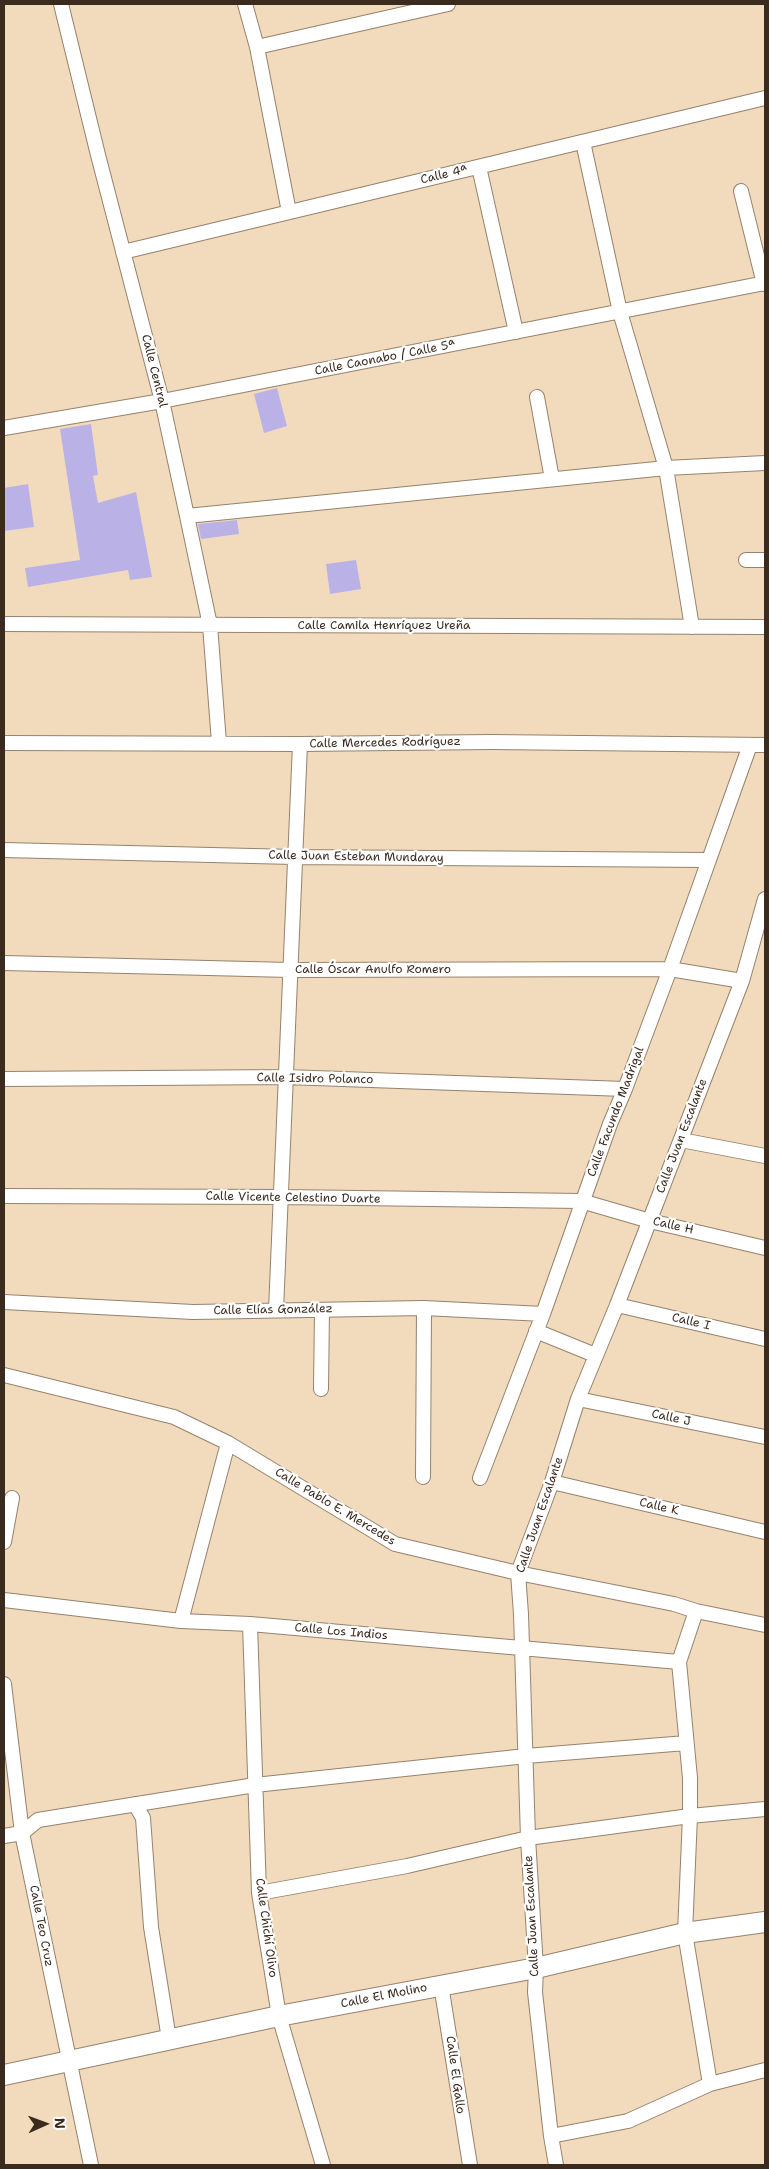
<!DOCTYPE html>
<meta charset="utf-8">
<style>
body{margin:0}
#map{position:relative;width:769px;height:2169px;overflow:hidden;background:#f1dbbc;font-family:"Shantell Sans",sans-serif}
canvas{display:block}
.frame{position:absolute;inset:0;border:5px solid #3b2a1e;pointer-events:none}
.north{position:absolute;left:20px;top:2099px;width:50px;height:50px;-webkit-text-stroke:4px #fff;paint-order:stroke;rotate:88deg;font-size:14px;font-weight:700;line-height:20px;text-align:center;color:#3b2a1e}
.north::after{content:'';display:block;margin:auto;width:18px;height:22px;background:#3b2a1e;clip-path:polygon(50% 0,100% 100%,50% 72%,0 100%)}
</style>
<div id="map">
<canvas width="769" height="2169"></canvas>
<div class="frame"></div>
<div class="north">N</div>
</div>
<script>
const context = document.querySelector('canvas').getContext('2d');
context.lineJoin = 'round';
function fillPath(path, color) {
  context.fillStyle = color;
  context.fill(path, 'evenodd');
}
function stroke(path, color, width, dash) {
  context.strokeStyle = color;
  context.lineWidth = width;
  context.lineCap = dash ? 'butt' : 'round';
  context.setLineDash(dash || []);
  context.stroke(path);
}
function label(font, color, halo, rows, align = 'center') {
  context.font = font + ' "Shantell Sans",sans-serif';
  context.lineWidth = 4.5;
  context.setLineDash([]);
  context.textBaseline = 'middle';
  context.strokeStyle = halo;
  context.fillStyle = color;
  for (const [text, x, y, turn = 0] of rows) {
    context.save();
    context.translate(x, y);
    context.rotate((+turn || 0) * Math.PI / 180);
    context.textAlign = isNaN(turn) ? turn : align;
    if (halo) context.strokeText(text, 0, 0);
    context.fillText(text, 0, 0);
    context.restore();
  }
}
fillPath(new Path2D(`
 M277,388L287,426L264,433L254,394Z
 M91,424L98,475L93,476L98,503L136,492L152,577L130,580L128,570L28,587L25,568L80,560L60,429Z
 M28,484L34,527L4,531V488Z
 M237,520L239,534L201,539L198,524Z
 M356,560L361,589L330,594L326,564Z`), '#bab2e6');
const street = new Path2D(`
 M61,4L98,155L162,401L187,516L210,625L219,743
 M245,4L257,47L289,212
 M257,47L448,4
 M583,142L620,312L666,468L692,627
 M479,167L516,332
 M741,191L764,284
 M123,252L765,98
 M537,397L552,479
 M4,428L162,401L765,283
 M187,516L666,468L765,463
 M746,560H765
 M4,624L765,627
 M4,743L300,744L491,742L765,745
 M4,850L294,857L708,860
 M4,963L290,970L670,969L742,981
 M4,1079L286,1077L625,1089
 M681,1140L765,1156
 M4,1196L282,1197L581,1201L650,1221L765,1248
 M4,1302L193,1312L424,1308L543,1314
 M617,1305L765,1339
 M276,1310L300,744
 M536,1331L595,1355
 M4,1375L174,1417L228,1443L395,1544L518,1573L674,1604L696,1611L765,1625
 M321,1389L322,1310
 M578,1399L765,1437
 M423,1477L424,1308
 M480,1478L543,1314L610,1124L625,1089L670,969L750,745
 M552,1482L765,1532
 M4,1542L12,1498
 M4,1600L181,1621L250,1624L679,1662
 M696,1611L679,1662L690,1778V1816L685,1933L710,2084
 M181,1621L228,1443
 M250,1624L259,1893L279,2016L323,2165
 M4,1684L22,1833L91,2165
 M135,1804L143,1818L151,1927L169,2039
 M4,1836L22,1833L38,1820L255,1785L526,1756L686,1743
 M259,1893L407,1866L528,1838L690,1816L765,1809
 M441,1985L470,2165
 M551,2136L628,2121L710,2084L765,2070
 M556,2165L551,2136L535,1992L536,1968L528,1838L521,1614L518,1573L552,1482L578,1399L617,1305L742,981L765,899`);
const secondary = new Path2D(`
 M4,2075L279,2016L536,1968L685,1933L765,1922`);
stroke(street, '#96826d', 16);
stroke(secondary, '#96826d', 22);
stroke(street, '#fff', 14);
stroke(secondary, '#fff', 20);
label('12px', '#3b2a1e', '#fff', [
 ["Calle 4ª",444,175,-13],
 ["Calle Caonabo / Calle 5ª",385,358,-11],
 ["Calle Central",154,371,76],
 ["Calle Camila Henríquez Ureña",384,626],
 ["Calle Mercedes Rodríguez",385,743,-1],
 ["Calle Juan Esteban Mundaray",356,857,1],
 ["Calle Óscar Anulfo Romero",373,970],
 ["Calle Isidro Polanco",315,1079,1],
 ["Calle Facundo Madrigal",616,1112,-69],
 ["Calle Juan Escalante",682,1136,-69],
 ["Calle Vicente Celestino Duarte",293,1198,1],
 ["Calle H",673,1226,13],
 ["Calle Elías González",273,1310,-1],
 ["Calle I",691,1322,13],
 ["Calle J",671,1418,12],
 ["Calle Pablo E. Mercedes",335,1507,31],
 ["Calle K",659,1507,13],
 ["Calle Juan Escalante",540,1515,-71],
 ["Calle Los Indios",341,1632,5],
 ["Calle Juan Escalante",532,1916,-93],
 ["Calle Teo Cruz",41,1926,79],
 ["Calle Chichí Olivo",266,1928,82],
 ["Calle El Molino",384,1996,-11],
 ["Calle El Gallo",455,2075,82]
]);
</script>
